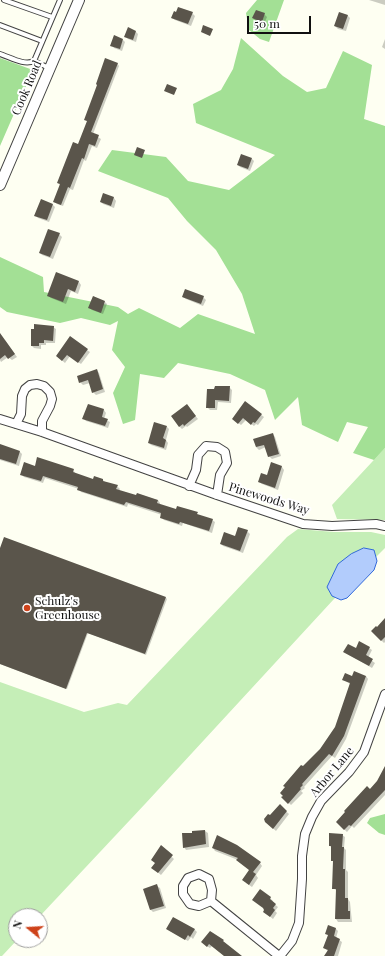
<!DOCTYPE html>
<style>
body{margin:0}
#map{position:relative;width:385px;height:956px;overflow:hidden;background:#fefff2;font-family:"Playfair Display",serif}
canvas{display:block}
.north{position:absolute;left:8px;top:908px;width:40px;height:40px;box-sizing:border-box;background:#fff;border:1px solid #9f9f9f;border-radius:50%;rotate:288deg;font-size:11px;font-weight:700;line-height:16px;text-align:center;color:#101010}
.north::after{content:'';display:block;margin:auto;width:14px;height:18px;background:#ce421a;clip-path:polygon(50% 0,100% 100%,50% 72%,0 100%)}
.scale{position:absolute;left:247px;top:16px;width:64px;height:18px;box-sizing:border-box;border:2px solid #101010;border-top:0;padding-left:5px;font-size:12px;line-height:14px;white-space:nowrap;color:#101010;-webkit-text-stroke:3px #fff;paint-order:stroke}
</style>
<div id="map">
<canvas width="385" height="956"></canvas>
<div class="north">N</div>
<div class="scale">50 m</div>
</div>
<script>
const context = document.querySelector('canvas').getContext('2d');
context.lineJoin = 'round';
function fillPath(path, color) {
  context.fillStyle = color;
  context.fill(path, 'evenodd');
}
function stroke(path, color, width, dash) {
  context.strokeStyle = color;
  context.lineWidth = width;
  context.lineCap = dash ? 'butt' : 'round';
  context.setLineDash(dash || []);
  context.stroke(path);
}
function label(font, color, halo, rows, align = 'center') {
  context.font = font + ' "Playfair Display",serif';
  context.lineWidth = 4;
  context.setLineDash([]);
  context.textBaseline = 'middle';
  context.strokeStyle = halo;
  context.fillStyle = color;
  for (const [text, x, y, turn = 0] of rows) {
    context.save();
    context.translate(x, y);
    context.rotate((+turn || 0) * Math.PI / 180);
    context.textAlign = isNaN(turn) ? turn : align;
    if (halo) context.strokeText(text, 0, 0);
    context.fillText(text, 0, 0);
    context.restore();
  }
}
fillPath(new Path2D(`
 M385,448V520L337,519L332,505Z
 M298,529L334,532H371L385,535V548L334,599L145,804L40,916H16L17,940L2,956H0V682L84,712L118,703L127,705L287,537Z`), '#c5eeb7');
fillPath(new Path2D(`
 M257,0H284L269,42L260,39L249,30L246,13Z
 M241,38L283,76L307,92L326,88L343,51L372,65L364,119L385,126V448L374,460L353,453L368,427L347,422L338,442L302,425L298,397L275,420L265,390L230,374L178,363L164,378L140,374L135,420L123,424L113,393L125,367L112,350L118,321L110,325L81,318L60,323L7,312L0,307V257L43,277L44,292L118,307L128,314L139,308L180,328L198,314L255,334L242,294L216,250L187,221L168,198L98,171L112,150L166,157L188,181L229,190L275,155L196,123L193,104L221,90L233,69Z
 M0,58L33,70L0,146Z
 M385,814V835L379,833L367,823L370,818Z`), '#a3e095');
const water = new Path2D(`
 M364,548L374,550L377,561L374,570L347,598L341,600L332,596L327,587L338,564L351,554Z`);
fillPath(water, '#b2ccfc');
stroke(water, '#3269da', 1);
fillPath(new Path2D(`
 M369,0H385V5Z
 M192,13L195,16L191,26L175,20L172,18Z
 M340,13L348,16L350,18L346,31L338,29L335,26Z
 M264,14L267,17L264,24L256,21L253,18Z
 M128,29L136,32L138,34L136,42L128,39L125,36Z
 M385,39V49L382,47Z
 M123,40L125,42L122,51L114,48L112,45Z
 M117,63L119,66L93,134L101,139L97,148L92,146L86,161L84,160L73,190L70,189L63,206L57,204L55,202L61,186L58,183L79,146L88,122L85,119L98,85Z
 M252,159L254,161L250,171L240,167L238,165Z
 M104,194L114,198L116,201L114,208L103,204L101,202Z
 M52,204L55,207L49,222L38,218L35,215Z
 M59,234L62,237L53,259L42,255L40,253Z
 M79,282L81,285L78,294L71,291L66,304L51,298L48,295Z
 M183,297H203L206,300L203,306L186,299Z
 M105,302L107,304L103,314L92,310L90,308Z
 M35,325L53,327L56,329L55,343H46V345H41V349L34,348L32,346Z
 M0,340H5L17,357L12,360L8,357L1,362L0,360Z
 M87,350L90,352L81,364L70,356L65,363L57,356Z
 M97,370L99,373L105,392L96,395L93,392L90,383L83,385L80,382Z
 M229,387L232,390L231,403L218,402L217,410H210L207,407L215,390Z
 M245,402L264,417L258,425L256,424L254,426L246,420L241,425L236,421Z
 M88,405L104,410L106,413L104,419L110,422L108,428L86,421L84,419Z
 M189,408L198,419L187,427L186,426L182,429L179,426Z
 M167,427L169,429L166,440L168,443L166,450L151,445L149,443Z
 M273,434L275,437L281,456L272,459L269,456L266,447L259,450L256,447L254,440Z
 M0,447V446L20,452L22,454L19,466L0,460Z
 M272,464L282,467L284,470L278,490L262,484L259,482L268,476Z
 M35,467L73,470L76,474L94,480H103L105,482L117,486L120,489L119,491L137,497L158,500L160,503V505L212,520L215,522L212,533L183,523L182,526L164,520L161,517L162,515L128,504L127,507L81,492L79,489L45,478L43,483L24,477L21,474Z
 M247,531L250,534L243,553L223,546L221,544Z
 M5,538L166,598L167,599L146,655L88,633L67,689L0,664V550Z
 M385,620V642L384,643L372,631L377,628Z
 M369,648L372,650L368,658L375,663L372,668L344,652Z
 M366,676L368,679L346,739L335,758L332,756L304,787L305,788L301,791L303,793L291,805L283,797L303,768L320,750L336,727L350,684L344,680L353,677Z
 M385,768V795L354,828L352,826L347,832L337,822L378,781Z
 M280,806L289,814L276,831L265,821Z
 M205,831L208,833L209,847L186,850L184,847L193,834Z
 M342,835L345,837L344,848L346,850V870L348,872V899L350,902L352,922H338L336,919L337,891L333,888L334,862L332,860V848L330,846Z
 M161,847L174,859L161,875L155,870Z
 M213,848L260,863L262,866L256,875L258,878L252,887L246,883L250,870L238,860L215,851Z
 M157,886L160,888L166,908L153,912L150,909Z
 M270,898L273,901L272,902L278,907L275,911L277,913L273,919L267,914L265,909Z
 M329,926L336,929L338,931L336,938L342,942L338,956H325L328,951L324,948L329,936Z
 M194,929L197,932L193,939L191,937L188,941L170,931Z
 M211,932L241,956H225L212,946L210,948L205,945Z`), '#0003');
fillPath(new Path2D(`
 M178,7L193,12L188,24L171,18L174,11L176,12Z
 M256,10L265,13L262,22L252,18Z
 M339,12L348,15L343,29L334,26Z
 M203,25L213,29L210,36L201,32Z
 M128,27L136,31L133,40L124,37Z
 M114,35L123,39L120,49L110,46Z
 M105,58L118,63L91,132L99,135L95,146L89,144L84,159L82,158L70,188L68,187L61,205L53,202L60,184L57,183L73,142L78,144L87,121L84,120L97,85L96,84Z
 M167,84L177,88L174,95L164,91Z
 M137,147L145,150L142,158L134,155Z
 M241,154L252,158L248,169L237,165Z
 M103,193L114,197L111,206L100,202Z
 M41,199L53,204L47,220L34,216Z
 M48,229L60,233L50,257L39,253Z
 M56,272L79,281L75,292L68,289L63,302L47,296Z
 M185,289L204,296L201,304L182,297Z
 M93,296L105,301L101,313L88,308Z
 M34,324L54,326L53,341L44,340V343H39V346H31V329H34Z
 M0,333L15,354L8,359L5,355L0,359Z
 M70,336L88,349L78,363L67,355L62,361L56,356Z
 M97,369L103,389L92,393L88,380L79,383L77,376Z
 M215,386H230L229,401L215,400V408H206L207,389H214Z
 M245,401L262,414L255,423L253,422L251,425L243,418L238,424L232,419Z
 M88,404L104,409L102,417L108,419L105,426L82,419Z
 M187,404L196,416L184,426L183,424L179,427L171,416Z
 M154,422L167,426L163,438L166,440L164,448L148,443Z
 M273,433L279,454L268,457L264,445L256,447L253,439Z
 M0,444L20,451L16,464L0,459Z
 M37,457L74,469L73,472L93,479L94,476L103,479V481L118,485L116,489L136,495L137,493L158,500L157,503L176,509L177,506L198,512L197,514L213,519L209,531L180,522L179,524L160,518L161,513L126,502L124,505L77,490L78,487L43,476L41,481L20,475L24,462L35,466Z
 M271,462L282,466L275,488L258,482L261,473L267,475Z
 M238,527L248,530L240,551L220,544L224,532L235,536Z
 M4,537L166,597L145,654L87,633L66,689L0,664V548Z
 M385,618V637L381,641L371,631L376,626L377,627Z
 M359,641L370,647L366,655L373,659L369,666L343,652L348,644L356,648Z
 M354,671L366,676L344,736L332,756L329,754L302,784L303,785L300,788L301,789L288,804L281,797L283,796L280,793L285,787L283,786L301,765L303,766L320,749L335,727L350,683L342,680L345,673L352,676Z
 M385,766V790L351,826L349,825L344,830L336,822L345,812L344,811L367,786L370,789L377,781Z
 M280,804L287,811L273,829L265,822L264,819L268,814L270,815Z
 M205,830L206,844L183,848L182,833H192V831Z
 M329,833L343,834L342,847H344L343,869H345V898H348V911H350V919H335L336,889H332L333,861H331V846H329Z
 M217,835L237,845L261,862L253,872L256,874L249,885L242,880L249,870L236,860L238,858L212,848Z
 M161,845L173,855L158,873L151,868L155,863L151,860Z
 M157,884L164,906L150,910L143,889Z
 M260,889L271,897L270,899L276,904L273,908L275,910L270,917L263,912L264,910L263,908L252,900Z
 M173,917L195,929L190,937L188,935L185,940L166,929Z
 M328,925L336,928L334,936L340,939L334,956H324L328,950L323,948L328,935L325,934Z
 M210,931L224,940L223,941L242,956H224L209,944L207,947L201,942Z`), '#5a554b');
const service = new Path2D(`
 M4,0L52,17
 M0,25L42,41
 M0,54C10,57 24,66 34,61L49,68
 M34,61L60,0`);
const minor = new Path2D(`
 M0,419L42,432L217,495L303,524L332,526L376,524L385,526
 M16,424L21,414L22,396L25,389L30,385L37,384L44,386L50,392L52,399L50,406L42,421V432
 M189,486L196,470L198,455L206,446L217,447L225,452L227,463L220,475L217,495
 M199,874L209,879L212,890L211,901L199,906L190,904L183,894V886L188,878Z
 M211,901L279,956
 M280,956L292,941L299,923L302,879V856L305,834L312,817L321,801L349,772L364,752L385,694`);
const tertiary = new Path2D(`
 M0,185L79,0`);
stroke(service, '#434343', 6);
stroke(minor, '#434343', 10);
stroke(tertiary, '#434343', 12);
stroke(service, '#fff', 4);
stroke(minor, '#fff', 8);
stroke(tertiary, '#fff', 10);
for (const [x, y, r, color] of [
 [27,608,4,"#ce421a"]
]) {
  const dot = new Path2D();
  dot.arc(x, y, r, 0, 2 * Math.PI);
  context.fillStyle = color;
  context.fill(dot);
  stroke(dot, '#fff', 1.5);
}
label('12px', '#101010', '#fff', [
 ["Cook Road",27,88,-67],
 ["Pinewoods Way",269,499,17],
 ["Arbor Lane",332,772,-50]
]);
label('12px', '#101010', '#fff', [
 ["Schulz's",35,601],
 ["Greenhouse",35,615]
], 'left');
</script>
